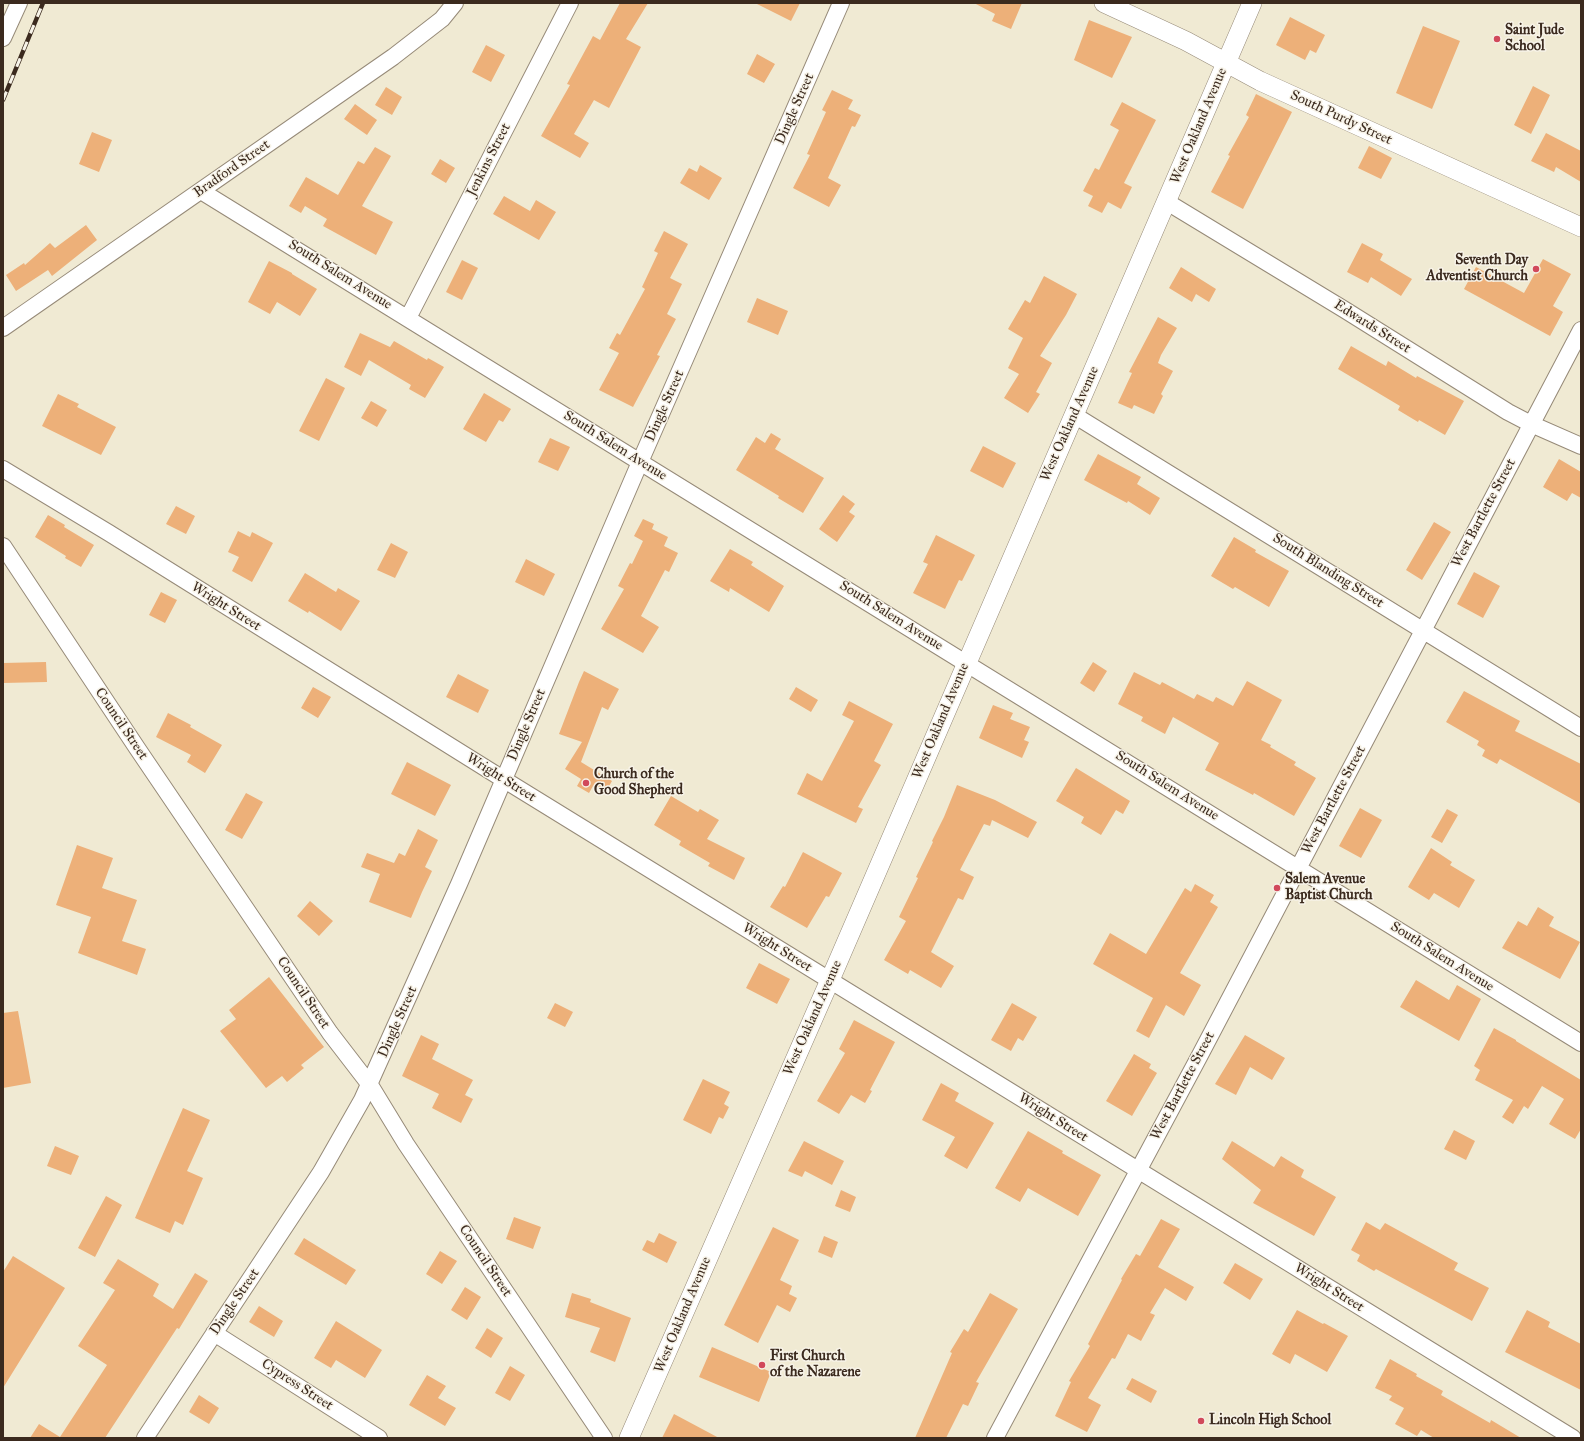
<!DOCTYPE html>
<style>
body{margin:0}
#map{position:relative;width:1584px;height:1441px;overflow:hidden;background:#f0ead3;font-family:"IM FELL Great Primer",serif}
canvas{display:block}
.frame{position:absolute;inset:0;border:4px solid #3b2a1e;pointer-events:none}
</style>
<div id="map">
<canvas width="1584" height="1441"></canvas>
<div class="frame"></div>
</div>
<script>
const context = document.querySelector('canvas').getContext('2d');
context.lineJoin = 'round';
function fillPath(path, color) {
  context.fillStyle = color;
  context.fill(path, 'evenodd');
}
function stroke(path, color, width, dash) {
  context.strokeStyle = color;
  context.lineWidth = width;
  context.lineCap = dash ? 'butt' : 'round';
  context.setLineDash(dash || []);
  context.stroke(path);
}
function label(font, color, halo, rows, align = 'center') {
  context.font = font + ' "IM FELL Great Primer",serif';
  context.lineWidth = 3;
  context.setLineDash([]);
  context.textBaseline = 'middle';
  context.strokeStyle = halo;
  context.fillStyle = color;
  for (const [text, x, y, turn = 0] of rows) {
    context.save();
    context.translate(x, y);
    context.rotate((+turn || 0) * Math.PI / 180);
    context.textAlign = isNaN(turn) ? turn : align;
    if (halo) context.strokeText(text, 0, 0);
    context.fillText(text, 0, 0);
    context.restore();
  }
}
fillPath(new Path2D(`
 M620,3H648L626,39L641,47L609,108L594,100L574,134L589,143L580,158L541,136L570,85L567,84L593,36L600,40Z
 M755,3H800L791,21Z
 M974,3H1022L1011,29L992,21L995,14Z
 M1290,17L1325,35L1316,53L1310,50L1305,60L1276,45Z
 M1089,20L1132,37L1112,78L1074,60Z
 M1423,26L1460,41L1432,109L1396,93Z
 M486,45L505,55L491,82L472,72Z
 M757,54L775,64L764,83L747,74Z
 M1533,86L1550,95L1531,134L1514,125Z
 M386,87L402,97L392,115L375,105Z
 M832,90L853,100L848,109L861,115L855,127L852,126L828,178L841,185L829,207L793,188L810,155L807,154L826,112L822,110Z
 M1256,94L1292,112L1243,209L1211,192L1230,156L1228,155L1249,117L1246,115Z
 M1122,102L1156,120L1124,183L1132,187L1121,209L1108,202L1102,213L1088,206L1093,196L1083,191L1095,168L1099,170L1119,130L1110,125Z
 M355,104L377,120L367,135L344,119Z
 M92,132L112,140L99,172L79,164Z
 M1546,133L1581,151V182L1556,167L1554,172L1531,161Z
 M1369,146L1392,158L1381,179L1358,168Z
 M375,147L391,156L362,206L393,222L376,255L323,226L327,219L305,206L301,213L289,206L306,177L338,195L358,161L364,164Z
 M440,159L455,168L446,183L431,174Z
 M700,165L722,178L709,200L680,183L689,168L697,172Z
 M504,196L530,211L536,200L556,212L539,240L493,214Z
 M86,225L97,240L52,276L48,270L16,291L6,275L24,263L25,265L50,243L55,248Z
 M664,231L688,244L670,278L682,284L667,314L676,319L657,355L660,356L633,407L599,390L619,353L609,348L617,333L620,335L645,289L642,287L658,253L654,251Z
 M1362,243L1383,254L1380,260L1412,279L1401,296L1371,277L1368,283L1347,272Z
 M1543,259L1571,274L1553,306L1563,312L1550,336L1464,289L1476,267L1524,293Z
 M462,260L478,268L462,300L446,292Z
 M269,261L292,273V274L317,289L300,316L277,302L270,314L248,302Z
 M1181,267L1216,289L1209,302L1196,294L1192,302L1169,288Z
 M1044,276L1077,294L1066,315L1040,356L1052,363L1036,392L1040,394L1028,413L1004,398L1019,374L1008,368L1023,338L1008,329L1025,300L1030,303Z
 M757,298L788,311L778,335L747,322Z
 M1158,317L1177,328L1161,355L1158,363L1173,371L1161,394L1163,396L1154,414L1134,405L1132,409L1118,403L1132,373L1129,372Z
 M360,333L390,347L394,341L427,360L428,358L444,367L425,398L409,389L411,385L369,360L361,376L344,367Z
 M1351,346L1386,366L1388,361L1416,378L1417,376L1464,401L1445,435L1419,420L1418,422L1398,410L1400,406L1338,369Z
 M326,378L345,388L319,441L299,431Z
 M484,393L511,409L503,422L499,420L486,442L463,429Z
 M58,394L79,404L77,407L116,427L101,455L42,426Z
 M371,401L387,410L377,427L361,418Z
 M771,433L781,439L775,449L824,478L803,513L778,498L779,496L736,470L756,437L765,443Z
 M550,438L570,447L558,471L538,462Z
 M983,446L1016,463L1003,488L970,471Z
 M1098,454L1141,477L1137,484L1160,498L1150,515L1128,501L1127,503L1084,480Z
 M1559,459L1581,472V498L1572,493L1567,501L1543,487Z
 M843,495L855,504L849,512L855,516L837,542L819,529Z
 M176,506L195,516L186,534L166,524Z
 M48,515L65,525L64,527L94,545L81,567L65,558L66,556L35,537Z
 M643,519L654,524L652,529L668,537L664,546L678,553L669,572L665,570L641,616L659,627L643,653L601,629L624,589L618,586L630,563L632,564L643,541L634,536Z
 M1434,522L1451,532L1422,580L1406,570Z
 M238,531L250,537L252,532L273,543L252,582L232,571L239,557L228,552Z
 M936,535L975,555L962,581L959,580L945,609L913,593L928,564L923,562Z
 M1234,537L1256,550L1255,552L1289,571L1269,607L1235,587L1233,589L1211,576Z
 M391,543L408,552L395,578L377,570Z
 M730,549L753,562L751,565L784,586L769,612L730,588L729,592L710,581Z
 M526,559L555,574L544,596L515,582Z
 M1474,572L1500,586L1483,618L1457,604Z
 M305,573L336,592L338,588L360,601L341,631L309,611L308,613L288,601Z
 M161,592L177,600L165,623L149,615Z
 M46,662L47,682L3,683V663Z
 M1093,662L1107,671L1094,692L1080,683Z
 M584,671L619,689L608,710L602,707L581,762L612,781L605,793L593,786L589,793L577,786L581,779L565,769L582,742L559,734L579,682Z
 M1134,672L1160,685L1162,682L1194,699L1197,694L1213,702L1216,697L1233,706L1247,681L1282,700L1261,740L1271,745L1270,747L1296,762L1294,765L1316,778L1294,816L1254,793L1253,795L1205,770L1219,743L1173,717L1165,734L1141,721L1143,717L1118,704Z
 M458,674L489,690L478,713L446,697Z
 M313,687L331,697L318,718L301,708Z
 M796,687L818,700L811,712L789,699Z
 M1464,691L1520,721L1515,731L1581,764V804L1500,759L1497,764L1482,756L1485,750L1477,745L1479,741L1446,722Z
 M849,701L893,724L874,761L881,765L858,807L863,809L856,823L797,794L807,773L822,781L854,721L842,715Z
 M993,705L1013,713L1010,719L1030,727L1024,740L1029,742L1022,758L979,738Z
 M168,713L191,725L190,727L222,745L205,773L187,762L191,755L156,737Z
 M407,762L451,785L435,816L391,794Z
 M1076,768L1130,801L1123,814L1116,810L1101,835L1081,823L1084,817L1056,801Z
 M957,785L995,800L1037,822L1028,838L992,820L990,826L984,824L960,870L974,877L963,900L958,898L931,952L954,966L941,988L910,970L908,974L884,960L906,921L899,917L918,878L916,877L933,842L932,841L944,817Z
 M246,793L263,802L242,839L225,830Z
 M671,796L698,812L700,809L719,820L707,839L745,858L734,880L708,866L710,863L679,845L681,841L654,825Z
 M1360,808L1382,820L1361,858L1339,846Z
 M1447,809L1458,815L1442,843L1431,837Z
 M418,829L438,840L425,867L432,871L422,892L411,918L369,902L380,874L361,867L367,853L394,863L399,853L405,856Z
 M77,845L113,858L102,888L137,900L122,941L146,949L137,975L78,953L91,917L56,905Z
 M1431,848L1452,862L1450,865L1475,880L1459,908L1434,893L1429,900L1408,887Z
 M803,852L842,873L829,897L826,896L807,928L770,907L783,886L785,887Z
 M1195,884L1214,895L1210,902L1218,907L1180,973L1201,985L1184,1016L1166,1005L1149,1038L1136,1031L1153,998L1093,964L1110,933L1146,954L1185,888L1191,892Z
 M310,901L333,921L319,936L297,916Z
 M1538,907L1554,917L1549,926L1580,942L1560,979L1502,948L1518,921L1527,926Z
 M759,963L790,979L777,1004L746,988Z
 M269,977L324,1047L301,1065L304,1068L287,1082L282,1076L266,1088L220,1031L236,1019L229,1010Z
 M1416,980L1449,1000L1457,985L1481,999L1459,1041L1400,1007Z
 M555,1003L573,1012L565,1027L547,1018Z
 M1012,1003L1037,1017L1023,1041L1018,1038L1011,1051L991,1040Z
 M18,1011L31,1083L3,1088V1013Z
 M854,1020L895,1042L870,1090L872,1091L865,1103L851,1095L839,1114L817,1101L845,1053L839,1049Z
 M1494,1028L1516,1040V1041L1581,1080V1129L1575,1139L1549,1124L1564,1099L1542,1086L1528,1109L1524,1106L1513,1124L1502,1117L1513,1100L1475,1080L1480,1070L1474,1066Z
 M421,1035L439,1044L432,1059L473,1080L465,1095L473,1099L461,1123L432,1108L439,1094L402,1076Z
 M1245,1035L1285,1058L1272,1080L1250,1067L1236,1095L1215,1084Z
 M1134,1054L1151,1064L1149,1068L1157,1073L1132,1116L1106,1101Z
 M703,1079L730,1092L724,1104L729,1107L723,1119L719,1117L711,1134L683,1120Z
 M941,1083L959,1093L955,1101L994,1123L967,1169L944,1156L955,1137L922,1120Z
 M183,1108L210,1120L187,1171L203,1178L183,1225L175,1221L170,1233L135,1218Z
 M1454,1130L1475,1141L1466,1160L1444,1149Z
 M1028,1131L1063,1151L1062,1153L1101,1175L1078,1216L1028,1188L1020,1202L995,1188Z
 M804,1141L844,1161L832,1185L805,1171L802,1177L788,1171Z
 M1232,1141L1274,1167L1281,1156L1304,1170L1301,1177L1336,1197L1314,1236L1253,1203L1261,1190L1222,1159Z
 M55,1146L79,1156L71,1175L47,1166Z
 M841,1190L856,1197L850,1212L835,1206Z
 M106,1196L122,1205L95,1257L78,1248Z
 M514,1217L541,1227L533,1249L506,1239Z
 M1161,1219L1180,1229L1158,1267L1194,1287L1186,1301L1165,1288L1150,1313L1155,1315L1141,1341L1128,1334L1115,1359L1112,1358L1088,1398L1101,1405L1087,1432L1055,1416L1071,1382L1069,1381L1090,1346L1088,1344L1122,1280L1121,1279L1136,1254L1140,1256Z
 M1366,1222L1380,1230L1385,1223L1458,1263L1454,1270L1489,1288L1472,1321L1376,1269L1374,1271L1357,1261L1360,1255L1351,1250Z
 M773,1227L799,1240L780,1280L792,1286L789,1294L797,1298L790,1312L777,1305L758,1343L724,1325Z
 M659,1233L677,1242L667,1263L642,1250L647,1240L654,1243Z
 M824,1236L838,1242L832,1258L818,1252Z
 M304,1238L356,1270L346,1285L294,1254Z
 M440,1251L457,1261L442,1284L426,1274Z
 M13,1256L65,1288L3,1388V1272Z
 M118,1259L159,1284L153,1296L173,1309L195,1273L208,1281L179,1329L177,1328L105,1438H30L39,1424L60,1437L107,1365L78,1346L115,1290L103,1283Z
 M1235,1263L1263,1279L1250,1300L1223,1283Z
 M465,1287L481,1297L467,1320L451,1310Z
 M572,1293L591,1299L590,1302L631,1318L615,1362L590,1352L600,1328L565,1317Z
 M990,1293L1018,1309L976,1382L979,1383L968,1406L963,1404L946,1438H915L952,1353L950,1352L964,1329L968,1332Z
 M259,1306L283,1321L274,1337L249,1322Z
 M1297,1310L1323,1324L1324,1323L1348,1336L1327,1372L1295,1354L1290,1364L1272,1354Z
 M1527,1310L1550,1322L1548,1327L1581,1344V1390L1505,1352Z
 M336,1321L382,1350L365,1378L336,1360L331,1368L314,1358Z
 M487,1328L503,1338L491,1358L475,1348Z
 M712,1347L771,1372L759,1402L699,1377Z
 M1390,1359L1417,1374L1416,1376L1443,1391L1441,1395L1490,1423L1491,1420L1521,1438H1434L1421,1430L1417,1436L1395,1424L1404,1408L1389,1400L1392,1396L1375,1388Z
 M510,1366L525,1375L510,1401L495,1393Z
 M427,1375L446,1386L438,1398L456,1408L445,1426L409,1405Z
 M1132,1378L1157,1391L1151,1403L1126,1389Z
 M199,1395L219,1408L209,1424L189,1412Z
 M674,1414L719,1438H662Z`), '#edb079');
const minor = new Path2D(`
 M3,38L19,3
 M201,191L1581,1043
 M1167,202L1345,310L1508,412L1531,424L1581,446
 M408,318L570,3
 M3,328L393,57L442,19L455,3
 M1074,415L1581,728
 M3,469L109,533L503,779L1573,1438
 M3,546L137,748L330,1033L370,1085L406,1144L604,1438
 M214,1333L379,1438
 M145,1438L321,1172L362,1100L459,884L640,462L841,3
 M995,1438L1199,1057L1581,330`);
const tertiary = new Path2D(`
 M1104,3L1186,41L1260,81L1581,227
 M629,1438L830,980L1252,3`);
stroke(minor, '#968a78', 18);
stroke(tertiary, '#968a78', 20);
stroke(minor, '#fff', 16);
stroke(tertiary, '#fff', 19);
const rail = new Path2D(`
 M3,100L43,3`);
stroke(rail, '#3b2a1e', 4.5);
stroke(rail, '#f7f3e8', 3, [9]);
for (const [x, y, r, color] of [
 [1497,39,4,"#d1495b"],
 [1536,269,4,"#d1495b"],
 [586,783,4,"#d1495b"],
 [1277,888,4,"#d1495b"],
 [762,1365,4,"#d1495b"],
 [1201,1421,4,"#d1495b"]
]) {
  const dot = new Path2D();
  dot.arc(x, y, r, 0, 2 * Math.PI);
  context.fillStyle = color;
  context.fill(dot);
  stroke(dot, '#f7f3e8', 1.5);
}
label('bold 14px', '#3b2a1e', '#f7f3e8', [
 ["Saint Jude",1505,31],
 ["School",1505,47],
 ["Seventh Day",1528,261,"right"],
 ["Adventist Church",1528,277,"right"],
 ["Church of the",594,775],
 ["Good Shepherd",594,791],
 ["Salem Avenue",1285,880],
 ["Baptist Church",1285,896],
 ["First Church",770,1357],
 ["of the Nazarene",770,1373],
 ["Lincoln High School",1209,1421]
], 'left');
label('14px', '#3b2a1e', '#f7f3e8', [
 ["Dingle Street",795,109,-66],
 ["South Purdy Street",1341,118,25],
 ["West Oakland Avenue",1199,126,-67],
 ["Jenkins Street",489,160,-63],
 ["Bradford Street",232,169,-35],
 ["South Salem Avenue",340,275,32],
 ["Edwards Street",1372,327,32],
 ["Dingle Street",665,406,-66],
 ["West Oakland Avenue",1070,424,-66],
 ["South Salem Avenue",615,446,32],
 ["West Bartlette Street",1484,513,-62],
 ["South Blanding Street",1328,571,32],
 ["Wright Street",226,607,32],
 ["South Salem Avenue",891,616,32],
 ["West Oakland Avenue",941,721,-67],
 ["Council Street",121,724,56],
 ["Dingle Street",527,725,-67],
 ["Wright Street",501,778,32],
 ["South Salem Avenue",1167,786,32],
 ["West Bartlette Street",1334,800,-62],
 ["Wright Street",777,948,32],
 ["South Salem Avenue",1442,957,32],
 ["Council Street",303,993,56],
 ["West Oakland Avenue",813,1018,-66],
 ["Dingle Street",398,1022,-66],
 ["West Bartlette Street",1183,1086,-62],
 ["Wright Street",1053,1118,32],
 ["Council Street",485,1261,56],
 ["Wright Street",1329,1288,32],
 ["Dingle Street",235,1302,-56],
 ["West Oakland Avenue",683,1315,-67],
 ["Cypress Street",297,1385,33]
]);
</script>
